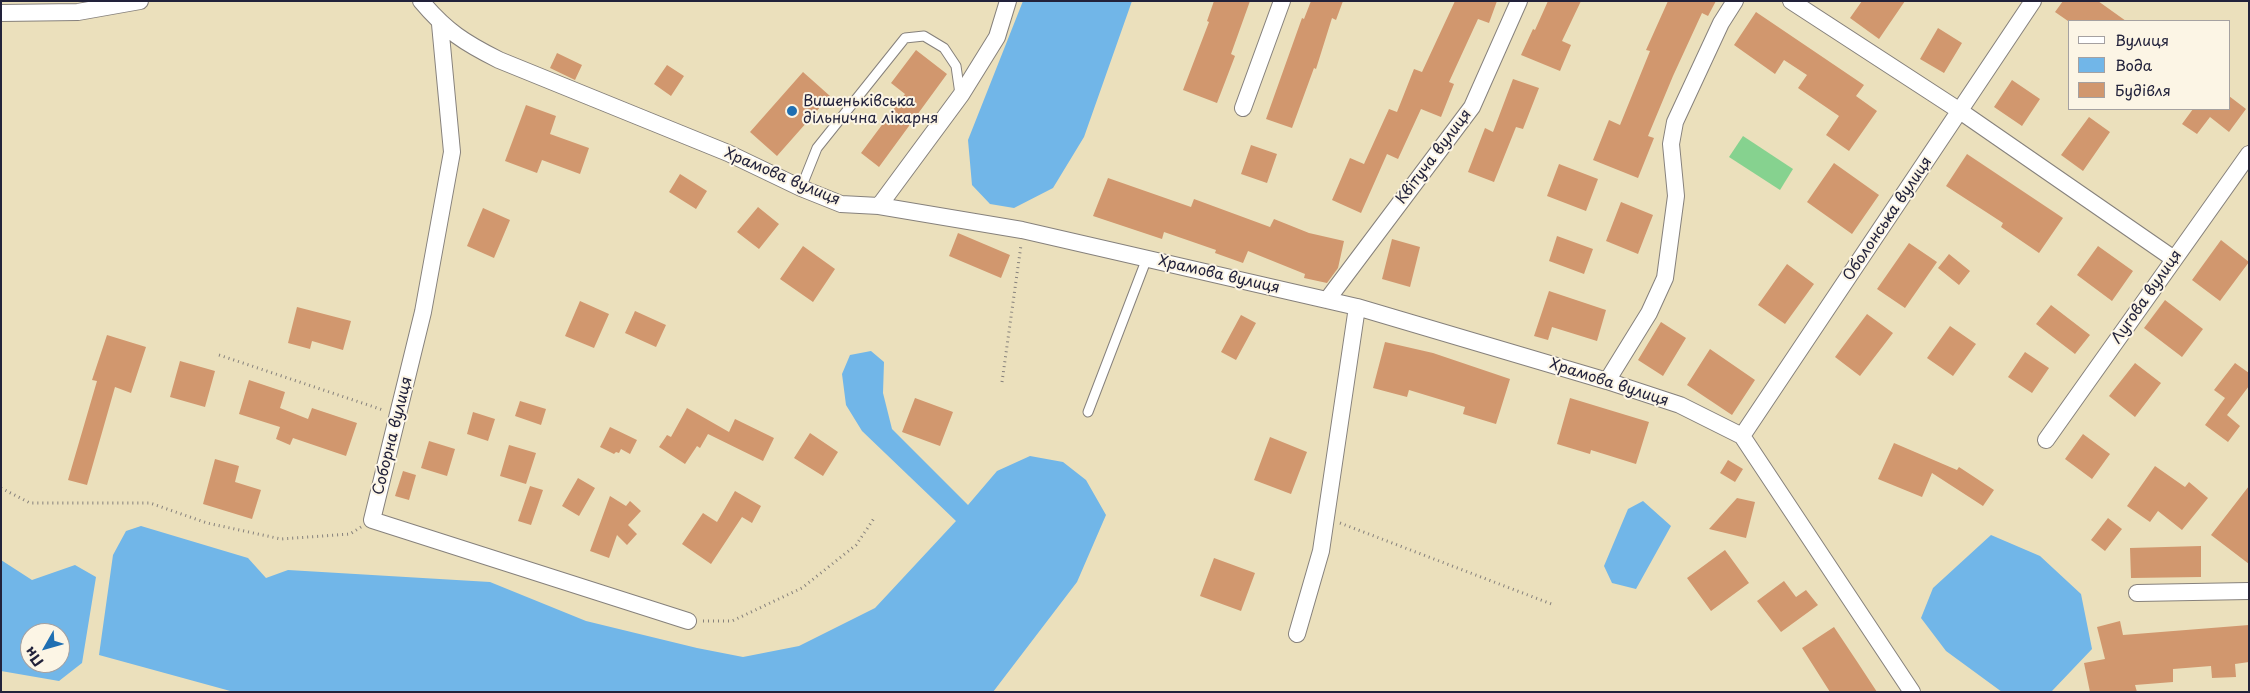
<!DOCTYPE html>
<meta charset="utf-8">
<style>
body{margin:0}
#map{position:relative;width:2250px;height:693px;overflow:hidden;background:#ebe0bc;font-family:"Playpen Sans",sans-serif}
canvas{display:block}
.frame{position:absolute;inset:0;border:2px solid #22223b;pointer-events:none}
.legend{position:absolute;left:2068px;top:20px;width:162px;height:90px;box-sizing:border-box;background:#fcf5e5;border:1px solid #a5a1a1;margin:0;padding:6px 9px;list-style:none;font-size:15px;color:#22223b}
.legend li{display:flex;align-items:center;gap:10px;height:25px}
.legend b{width:25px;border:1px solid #a5a1a1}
.north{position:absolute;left:20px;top:623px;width:50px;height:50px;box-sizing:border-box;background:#fcf5e5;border:1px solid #a5a1a1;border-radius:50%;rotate:232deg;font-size:14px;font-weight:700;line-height:20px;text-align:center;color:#22223b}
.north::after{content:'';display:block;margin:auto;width:18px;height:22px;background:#1f6fb2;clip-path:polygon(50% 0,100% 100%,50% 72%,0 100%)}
</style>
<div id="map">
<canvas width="2250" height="693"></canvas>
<div class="frame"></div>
<ul class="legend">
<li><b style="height:6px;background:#fff"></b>Вулиця</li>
<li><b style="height:14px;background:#71b6e8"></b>Вода</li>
<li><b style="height:14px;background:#d1976e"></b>Будівля</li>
</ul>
<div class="north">Пн</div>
</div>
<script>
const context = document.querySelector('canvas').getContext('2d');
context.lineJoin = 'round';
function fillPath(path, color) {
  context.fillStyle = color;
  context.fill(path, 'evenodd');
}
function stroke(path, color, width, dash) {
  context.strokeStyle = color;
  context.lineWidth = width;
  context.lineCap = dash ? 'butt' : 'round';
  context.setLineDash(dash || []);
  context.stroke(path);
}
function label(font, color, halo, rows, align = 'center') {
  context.font = font + ' "Playpen Sans",sans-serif';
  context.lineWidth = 4;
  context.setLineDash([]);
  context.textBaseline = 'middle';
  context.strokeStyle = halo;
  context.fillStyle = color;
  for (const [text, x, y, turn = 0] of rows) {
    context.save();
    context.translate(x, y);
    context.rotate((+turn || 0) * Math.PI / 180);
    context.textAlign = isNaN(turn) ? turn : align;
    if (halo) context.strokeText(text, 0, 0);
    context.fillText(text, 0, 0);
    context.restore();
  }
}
fillPath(new Path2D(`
 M1743,136L1793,169L1780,190L1729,157Z`), '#86d28f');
fillPath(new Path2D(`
 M1023,1H1132L1084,137L1053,188L1014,208L990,204L972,185L968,140Z
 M871,351L884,362L883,393L892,429L968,505L997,471L1030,456L1063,462L1086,480L1106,515L1077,582L993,692H234L99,655L113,555L126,531L141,526L248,558L266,578L288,570L490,582L586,621L697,648L743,657L799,646L875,608L956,521L862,431L846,405L842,374L850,355Z
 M1643,501L1671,526L1636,589L1612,583L1604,566L1628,509Z
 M1991,535L2040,556L2081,594L2092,649L2052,691L2002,692L1946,651L1921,618L1933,588Z
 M1,560L32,580L75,565L96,577L82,663L59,681L1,671ZM30,633H60V663H30Z`), '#71b6e8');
fillPath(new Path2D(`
 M1214,1H1250L1231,54L1235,56L1217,103L1183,90L1209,22L1207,21Z
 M1311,1H1343L1336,20L1332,18L1316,69L1314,68L1292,128L1266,119L1302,18L1304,19Z
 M1455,1H1497L1489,23L1478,19L1449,82L1454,84L1441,117L1421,109L1398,159L1387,154L1361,213L1332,200L1350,158L1364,164L1389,109L1397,112L1414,69L1422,72Z
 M1548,1H1581L1562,41L1571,45L1560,71L1521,55L1533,29L1535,30Z
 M1668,1H1716L1708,16L1702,13L1673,76L1648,136L1654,138L1638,178L1593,160L1609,120L1620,125L1650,51L1646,50Z
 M1862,1H1905L1879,39L1850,18Z
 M2063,1H2098L2126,21H2068L2055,12Z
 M1756,12L1864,85L1856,96L1877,111L1849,151L1826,135L1839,116L1798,88L1807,75L1784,60L1775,74L1734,45Z
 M1938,28L1962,43L1944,73L1920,59Z
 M916,50L947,74L879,167L861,153L905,94L891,83Z
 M557,53L582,65L575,80L550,68Z
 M667,65L684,76L671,96L654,84Z
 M803,72L830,96L777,156L750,132Z
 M1513,79L1539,88L1523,129L1516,127L1494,182L1468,172L1485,128L1493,132Z
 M2012,80L2040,99L2022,126L1994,107Z
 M2229,96L2246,109L2229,132L2210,117L2197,134L2182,124L2193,109H2229Z
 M526,105L556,116L550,134L589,148L580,174L542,160L537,173L505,161Z
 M2089,117L2110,132L2083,171L2061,155Z
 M1251,145L1277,154L1267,183L1241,174Z
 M1967,154L2063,218L2039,253L2001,227L2003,223L1946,186Z
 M1834,163L1879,195L1852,234L1807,202Z
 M1559,164L1598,179L1586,211L1547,196Z
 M680,174L707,191L696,209L669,192Z
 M1108,178L1191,207L1194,199L1270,227L1274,219L1309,233L1344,241L1338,268L1327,283L1304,278L1305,274L1248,251L1243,263L1215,253L1216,250L1164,232L1162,239L1093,216Z
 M1621,202L1653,215L1638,254L1606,241Z
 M758,207L779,224L759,249L737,232Z
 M483,208L510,220L494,258L467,246Z
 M958,233L1010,255L1001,278L949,256Z
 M1557,236L1593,249L1584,274L1549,261Z
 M1392,239L1420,247L1410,287L1382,279Z
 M2221,240L2249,262L2220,301L2192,280Z
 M1909,243L1937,262L1905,308L1877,289Z
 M803,246L835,269L813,302L780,279Z
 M2098,246L2133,271L2112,301L2077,275Z
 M1949,254L1970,271L1959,285L1938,268Z
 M1787,264L1814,284L1785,324L1758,305Z
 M1549,291L1606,310L1597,341L1552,327L1548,340L1534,336Z
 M2165,300L2203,329L2182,357L2144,328Z
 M580,301L609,314L594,348L565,336Z
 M2051,305L2090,335L2075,354L2036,324Z
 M297,307L351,321L343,350L312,341L310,349L288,343Z
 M635,311L666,325L656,347L625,333Z
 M1867,314L1893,333L1860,376L1835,357Z
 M1241,315L1256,323L1236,360L1221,352Z
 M1661,322L1686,338L1663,376L1638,360Z
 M1950,326L1976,344L1953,376L1927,358Z
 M107,335L146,347L131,393L115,387L87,485L68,480L97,381L92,380Z
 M1385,342L1433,353L1510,379L1496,424L1463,414L1465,407L1409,390L1407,397L1373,388Z
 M1710,349L1755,380L1732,415L1687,385Z
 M2025,352L2049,368L2032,393L2008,377Z
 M180,361L215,371L205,407L170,397Z
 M2135,363L2161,383L2135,417L2109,396Z
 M2235,363L2249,373V386L2227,415L2240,426L2228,442L2205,425L2225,398L2214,390Z
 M249,380L285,392L280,408L308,419L312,408L357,423L346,456L293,438L290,445L276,439L280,427L239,414Z
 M915,398L953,412L940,446L902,432Z
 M1570,398L1649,422L1636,464L1591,450L1590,454L1557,444Z
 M520,401L546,409L541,425L515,416Z
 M687,408L729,432L735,419L774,438L763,461L708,434L700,448L697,446L685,464L659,447L667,435L671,437Z
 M473,412L495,419L488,441L467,434Z
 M610,427L637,440L630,454L621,449L619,453L616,452L614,454L600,447Z
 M810,433L838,452L823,476L794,458Z
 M2083,434L2110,454L2092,479L2065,459Z
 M1270,437L1307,452L1291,494L1254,480Z
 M429,441L455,449L447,476L421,468Z
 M1894,443L1957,470L1959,467L1994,490L1983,506L1932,473L1922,497L1878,479Z
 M509,445L536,453L526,484L500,476Z
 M215,459L239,466L235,482L261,490L252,519L203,504Z
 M1728,460L1743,469L1735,482L1720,473Z
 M2155,466L2185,487L2189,482L2208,498L2182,530L2158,511L2150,522L2127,506Z
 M403,471L416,475L409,500L395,496Z
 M578,478L595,488L579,516L562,506Z
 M530,486L543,490L531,525L518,521Z
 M2249,486V564L2211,535Z
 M735,491L761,506L752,523L742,517L711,564L682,544L703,513L717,522Z
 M610,496L626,506L630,501L641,511L628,525L637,534L627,545L617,535L609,558L590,551Z
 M1737,498L1755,502L1746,538L1709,529Z
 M2108,518L2122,529L2105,551L2091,540Z
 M2201,546V577L2131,578L2130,548Z
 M1725,550L1749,583L1711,611L1687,578Z
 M1214,558L1255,573L1241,611L1200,596Z
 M1784,581L1796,597L1806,590L1818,605L1781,632L1757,601Z
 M2120,621L2123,635L2249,625V662L2235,664L2236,677L2212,678L2211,666L2173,669V682L2135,685L2137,692H2090L2084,663L2105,659L2097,627Z
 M1834,627L1858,663L1877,692H1830L1802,648Z`), '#d1976e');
const service = new Path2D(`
 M801,188L817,148L905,38L924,36L944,48L956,66L960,94
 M1088,412L1147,258`);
const minor = new Path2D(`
 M421,1C446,31 465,43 499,60L728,153L801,188L841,204L879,206L1022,230L1357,307L1607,381L1680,405L1742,436L1912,692
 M1791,1L1960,111L2174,259
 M1,13L78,12L140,1
 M440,24L452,152L423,312L372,520L688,621
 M1243,108L1282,1
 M879,206L961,95L997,37L1008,1
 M1327,300L1472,107L1519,1
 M1607,381L1649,313L1665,278L1676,196L1671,144L1675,122L1721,23L1735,1
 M1742,436L2033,1
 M2046,440L2249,154
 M2137,593L2249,591
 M1297,634L1321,551L1357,307`);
stroke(service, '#86817c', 11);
stroke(minor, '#86817c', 18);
stroke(new Path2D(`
 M219,355L383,410
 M1002,382L1021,245
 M1,488L30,503H150L207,523L281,539L350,534L361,527
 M1340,523L1554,605
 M703,621H732L802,588L856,545L875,517`), '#86817c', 3, [1, 4]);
stroke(service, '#fff', 9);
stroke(minor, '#fff', 16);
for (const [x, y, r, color] of [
 [792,111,6,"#1f6fb2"]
]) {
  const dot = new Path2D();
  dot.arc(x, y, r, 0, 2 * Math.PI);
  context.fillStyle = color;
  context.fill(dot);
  stroke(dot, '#fcf5e5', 2);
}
label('15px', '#22223b', '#fcf5e5', [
 ["Вишеньківська",803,102],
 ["дільнична лікарня",803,119]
], 'left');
label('15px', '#22223b', '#fcf5e5', [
 ["Квітуча вулиця",1434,157,-53],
 ["Храмова вулиця",782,177,23],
 ["Оболонська вулиця",1888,219,-56],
 ["Храмова вулиця",1219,275,13],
 ["Лугова вулиця",2147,297,-55],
 ["Храмова вулиця",1609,383,18],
 ["Соборна вулиця",393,436,-76]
]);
</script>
